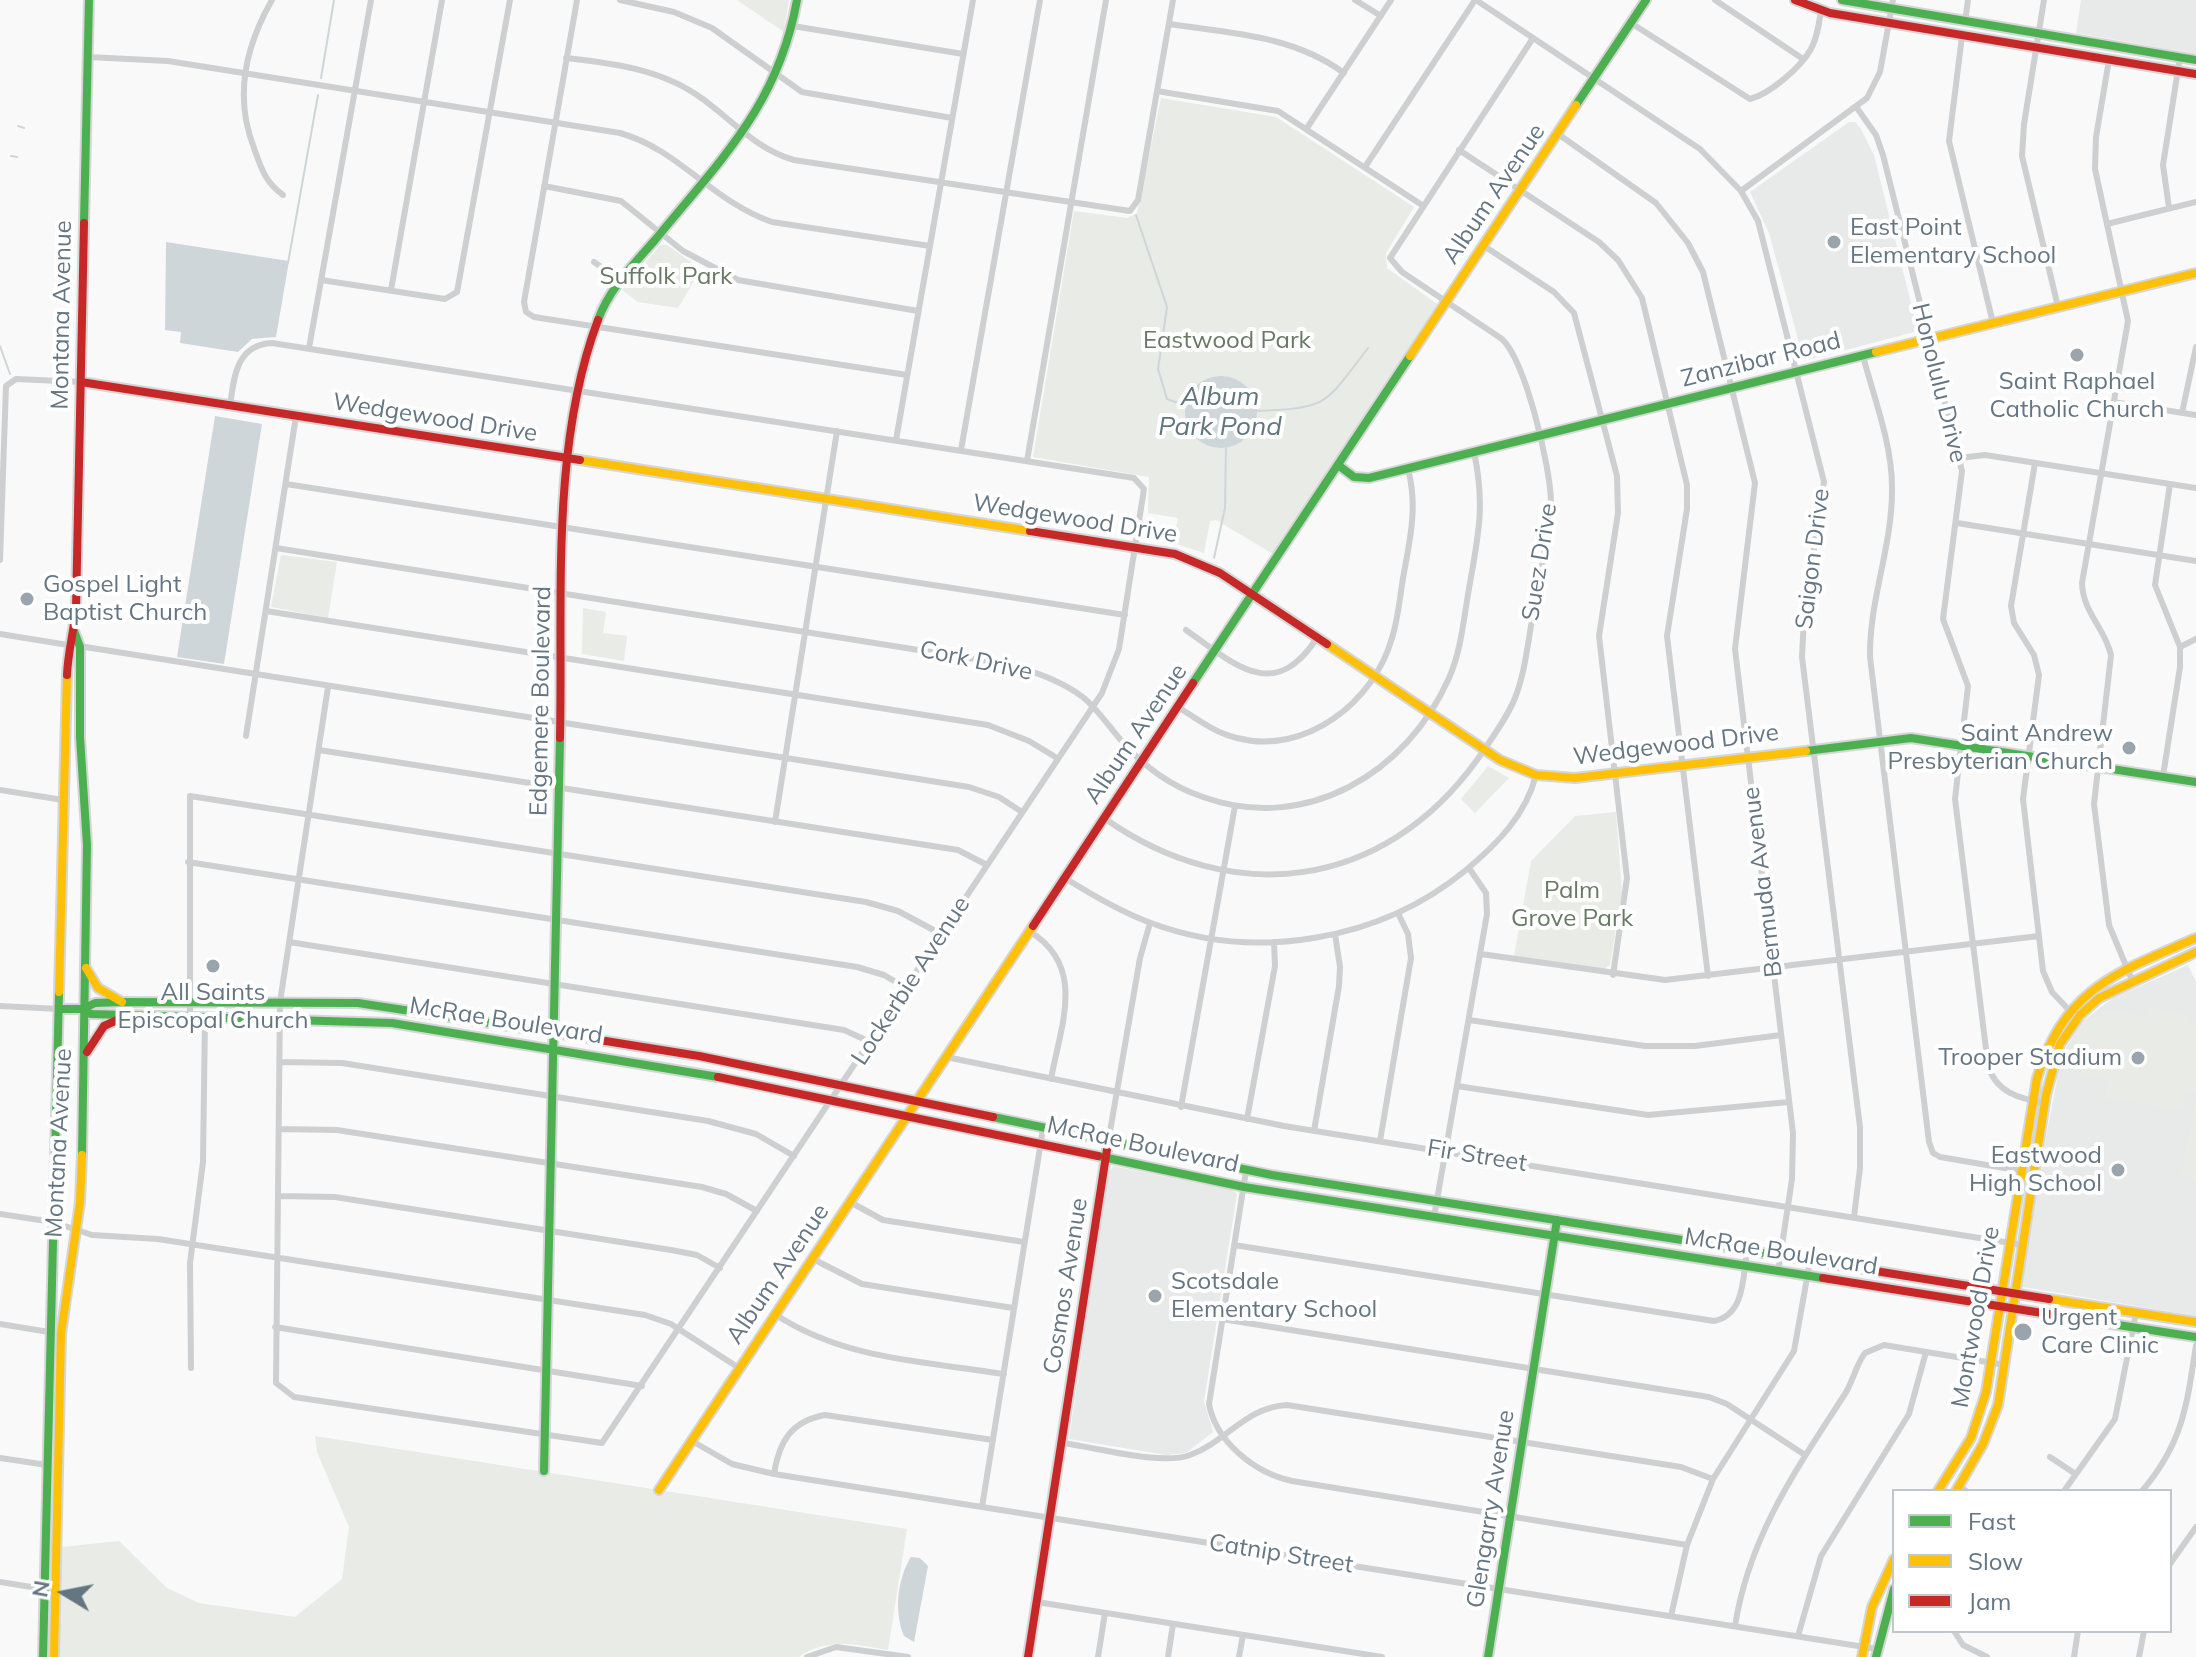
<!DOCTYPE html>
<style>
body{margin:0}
#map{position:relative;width:2196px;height:1657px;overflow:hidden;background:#f9f9f9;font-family:Mulish,sans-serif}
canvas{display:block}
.legend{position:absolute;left:1892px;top:1489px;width:280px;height:144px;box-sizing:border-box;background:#fff;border:2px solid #c1c8cd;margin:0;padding:10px 14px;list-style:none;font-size:24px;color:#657683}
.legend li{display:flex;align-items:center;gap:16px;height:40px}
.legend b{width:40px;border:2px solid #c1c8cd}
.north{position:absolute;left:24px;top:1553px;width:80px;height:80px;-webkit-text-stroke:6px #fff;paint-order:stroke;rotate:280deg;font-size:22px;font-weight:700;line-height:32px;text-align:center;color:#657683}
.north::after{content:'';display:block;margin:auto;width:28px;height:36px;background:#657683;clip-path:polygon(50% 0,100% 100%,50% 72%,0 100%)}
</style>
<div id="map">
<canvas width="2196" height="1657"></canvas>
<ul class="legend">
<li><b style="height:10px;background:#4caf50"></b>Fast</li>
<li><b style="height:10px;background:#ffc107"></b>Slow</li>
<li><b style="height:10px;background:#c62828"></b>Jam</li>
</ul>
<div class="north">N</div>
</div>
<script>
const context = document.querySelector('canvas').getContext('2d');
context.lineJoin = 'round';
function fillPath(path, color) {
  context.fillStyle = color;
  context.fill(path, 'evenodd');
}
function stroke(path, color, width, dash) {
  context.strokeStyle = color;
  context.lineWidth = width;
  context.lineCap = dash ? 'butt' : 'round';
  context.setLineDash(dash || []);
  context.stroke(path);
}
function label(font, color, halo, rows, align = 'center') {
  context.font = font + ' Mulish,sans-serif';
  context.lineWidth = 8;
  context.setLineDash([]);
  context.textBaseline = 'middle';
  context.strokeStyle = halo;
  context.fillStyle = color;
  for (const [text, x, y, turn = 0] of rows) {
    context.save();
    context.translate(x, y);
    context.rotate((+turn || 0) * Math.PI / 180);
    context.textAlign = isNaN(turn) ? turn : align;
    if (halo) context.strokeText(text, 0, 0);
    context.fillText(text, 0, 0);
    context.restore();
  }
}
fillPath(new Path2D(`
 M2081,0H2196V54L2076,33Z
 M1849,122H1855L1861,129L1874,155L1918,331L1804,361L1769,233L1750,192Z
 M2188,965L2196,982V1316L2017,1286L2062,1054L2083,1021L2113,998Z
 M1113,1166L1232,1190L1237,1194L1204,1401L1213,1432L1186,1453L1166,1455L1069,1439L1108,1174Z`), '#e8e9e9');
fillPath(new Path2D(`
 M737,0H789L784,32Z
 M1161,98L1276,117L1414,207L1386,253L1387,268L1437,304L1273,554L1216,520L1210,521L1204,553L1173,543L1178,518L1148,513L1149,477L1033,457L1074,211L1127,218L1137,213Z
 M660,245H667L701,269L678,308L638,302L622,290Z
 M281,555L337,562L328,618L271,607Z
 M583,608L606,612L603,633L627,636L624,661L582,654Z
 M1488,766L1509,778L1475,813L1461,799Z
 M1616,812L1622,892L1610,965L1603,970L1514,956L1531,861L1575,816Z
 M2147,1007L2188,1015V1022L2196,1025V1093L2186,1092L2183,1111L2105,1098L2108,1079L2080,1075C2081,1063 2076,1056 2076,1044C2076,1005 2120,1012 2146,1016Z
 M2196,1099V1181L2181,1174Z
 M315,1436L907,1529L888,1650C857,1645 827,1637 799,1657H59L61,1547L119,1541L167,1588L199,1603L295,1617L342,1579L349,1527L317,1452Z`), '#e8ebe6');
fillPath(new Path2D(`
 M166,242L289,261L276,337L252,339L238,352L180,343L181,332L165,330Z
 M1185 412a36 36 0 1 1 72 0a36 36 0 1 1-72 0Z
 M215,416L262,424L224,664L177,657Z
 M911,1557L920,1558L928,1566L914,1642L904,1636C894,1613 897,1579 911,1557Z`), '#ced6d9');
stroke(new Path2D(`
 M321,78L334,0
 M18,126L24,128
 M11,156L17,157
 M1136,215L1167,307L1158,369L1167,399L1186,406
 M288,263L318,95
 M0,346L10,374
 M1256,411C1330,408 1324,405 1368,348
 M1214,558L1225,508L1226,447`), '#ced6d9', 2);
const fast = new Path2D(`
 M1842,0L2196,60
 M1576,105L1646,0
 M84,223L89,0
 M598,320C609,289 634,264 655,240C720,160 778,106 797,0
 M1338,465L1354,477L1369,478L1876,352
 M74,631L80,647V737L87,845L82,1155
 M1193,683L1410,356
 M1806,751L1911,738L2196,782
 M59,1009H83L91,1014L392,1023L718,1077
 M83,1009L95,1003L122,1002L358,1003L562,1034
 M993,1117L1272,1175L1770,1254
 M1098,1156L1244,1187L1823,1278
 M2086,1320L2196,1337
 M544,1471L560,738
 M43,1657L59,992
 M1488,1657L1557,1220
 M1876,1657L1894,1589`);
const slow = new Path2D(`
 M1876,352L2196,273
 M1410,356L1576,105
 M580,460L1030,531
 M1327,644L1500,760L1536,775L1575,778L1806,751
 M86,968L98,988L122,1002
 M59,992L67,675
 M2049,1299L2196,1322
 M659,1490L1033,926
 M1938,1491L1971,1438L1986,1392L2037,1078C2065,988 2116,973 2196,938
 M1956,1491L1983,1444L1998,1405L2046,1095L2060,1044L2080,1015L2099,998L2196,952
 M54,1657L61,1334L80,1202L82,1155
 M1862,1657L1872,1607L1894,1559`);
const jam = new Path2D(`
 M1795,0L1830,13L2196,74
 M81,382L580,460
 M1030,531L1175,554L1220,573L1327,644
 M67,675C68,651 74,631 76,608L84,223
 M560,738C563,603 550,447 598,320
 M1033,926L1193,683
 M562,1034L699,1056L993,1117
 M87,1052L104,1026L126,1016
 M718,1077L1098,1156
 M1770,1254L2049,1299
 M1823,1278L2086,1320
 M1028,1657L1108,1143`);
stroke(fast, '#d5d6d7', 12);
stroke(slow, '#d5d6d7', 12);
stroke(jam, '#d5d6d7', 12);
stroke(new Path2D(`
 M272,0C245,47 234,97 254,148C261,168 265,182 283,195
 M577,0L524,302L526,312L534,317L907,375
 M620,0L674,12L712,28L802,92L952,118
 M1355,0L1381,16
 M1476,0L1700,149L1741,191L1758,221L1824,482L1804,617L1802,657L1860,1127V1168L1854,1217
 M1715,0L1803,59
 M2044,0L2024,124L2022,156L2058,307
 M1965,22L1968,0
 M1631,23L1750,99C1770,94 1801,67 1811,49C1817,38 1819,24 1821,11
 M1169,24C1230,33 1292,35 1344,73
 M793,26L963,54
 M1962,36L1949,141L1993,323
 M88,57L168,61L620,133C680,150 710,200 772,222L930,246
 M566,58C611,63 659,69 697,95C730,117 754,149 794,160L1130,211L1138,200L1173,0
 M2109,60L2096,137L2095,169L2128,321L2082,583C2083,613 2105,628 2111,655L2094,804L2109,925L2132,980
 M1157,91L1278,111L1422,205
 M1857,108L1876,135L1883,155L1962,471L1943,619L1968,686L1955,799L1988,1065C1995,1092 2020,1099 2045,1103
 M1307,128L1391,0
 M1558,134L1656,203L1688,243L1703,272L1755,483L1735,649L1793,1133L1792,1179L1778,1272
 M1459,150L1599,242L1618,260L1642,298L1687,485V509L1667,636L1708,976
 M1365,167L1475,0
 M544,186L621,201L683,251L738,280L918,311
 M1741,191L1867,98L1880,72L1893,0
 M2169,208L2163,165L2180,57
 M2107,224L2196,202
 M1484,246L1554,292L1574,313L1617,476L1618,513L1599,636L1627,878L1613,975
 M594,262L620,280
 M321,280L445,299L457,292L510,0
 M391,290L442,0
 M309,348L371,0
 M1863,356C1874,398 1892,444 1892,487C1893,545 1869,600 1870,657L1929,1142L1933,1153L1940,1157L2022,1171
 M2113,402L2196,415
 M230,406C234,377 236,345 272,343L1134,478L1144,489L1119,649L1102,693L602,1443L294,1397L276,1383L280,1002L328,687
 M2182,413L2196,347
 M896,440L973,0
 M961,450L1040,0
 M1959,458L1985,455L2196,488
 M1027,461L1106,0
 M2035,463L2011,606L2014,623L2034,655L2039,675L2023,799L2043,971L2052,992L2068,1009
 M286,484L1125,615
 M1957,523L2196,561
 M276,548L1013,665C1037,673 1064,682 1084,698C1098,710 1108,725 1120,739C1142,765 1170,786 1203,797C1306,834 1407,773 1449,678C1462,649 1464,614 1470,583C1479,532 1485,503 1474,452
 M0,560L6,386L16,379L81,382
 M266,611L988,725L1029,741L1057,758
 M1186,630C1234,664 1274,704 1317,638
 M0,634L68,645
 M79,646L969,787L999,797L1022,812
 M2180,647L2196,639
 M1178,707C1197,719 1215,733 1237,738C1305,756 1374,702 1392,638C1398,619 1400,597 1403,578C1410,539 1418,507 1408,469
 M246,736L296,416
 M319,750L958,850L987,865
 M2163,776L2180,667V647L2155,585L2170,484
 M0,790L63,800
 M1104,818C1233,909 1383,890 1477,760C1490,741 1506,720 1515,698C1526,670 1528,639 1534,609C1540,574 1549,537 1551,501C1550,466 1526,362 1502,339L1402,272L1390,258L1533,38
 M775,822L837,431
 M188,862L857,967L884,975L906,988
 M1065,878C1092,895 1121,912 1151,923C1255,962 1380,941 1466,870C1497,844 1526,815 1536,775
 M1029,931C1087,966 1061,1024 1051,1079
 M289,942L844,1030L870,1042
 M1481,954L1665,980L2039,936
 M0,1006L59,1009
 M190,1016V796L866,902L898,911L941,934
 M1469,1020L1645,1046H1695L1781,1035
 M946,1057L1284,1126L2023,1245
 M281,1062L342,1063L708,1121L756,1134L794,1156
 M1457,1086L1648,1115L1789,1102
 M1181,1107L1235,806
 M1247,1119L1275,966L1274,942
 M279,1129L337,1130L702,1187L726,1194L757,1211
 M1314,1131L1339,986L1340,967L1335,934
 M1380,1141L1411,958L1408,934L1398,913
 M1108,1143L1140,958L1150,923
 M1246,1171L1209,1404C1216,1442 1255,1473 1292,1481L1687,1545
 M278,1196L335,1197L671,1250L697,1255L720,1268
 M850,1202L883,1220L1024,1242
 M0,1214L53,1222L92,1235L158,1239L645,1315L671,1324L739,1368
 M1434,1217L1487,914L1486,893L1469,868
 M1234,1245L1714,1321C1745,1315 1743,1276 1747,1251
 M813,1259L862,1284L1013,1308
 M776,1315C846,1360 922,1361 1004,1374
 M1222,1319L1709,1397L1727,1404L1805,1455
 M0,1324L49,1332
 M275,1327L642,1386
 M191,1368L190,1263L203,1162L205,1016
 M692,1441L732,1464L774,1474L1877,1649
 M1062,1443C1095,1447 1161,1466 1190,1455C1226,1442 1246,1407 1287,1405L1681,1467L1713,1479
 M2050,1457L2074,1473
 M0,1458L47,1465
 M774,1474C779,1442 791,1421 825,1415L993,1440
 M1959,1486L1966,1491
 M2064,1491L2115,1419L2136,1313
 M2142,1491C2183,1443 2187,1405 2196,1345
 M982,1507L1043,1129
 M2170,1564L2196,1527
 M0,1582L44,1589
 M1037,1602L1382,1657
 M1671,1616L1687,1545L1713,1479L1794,1351L1810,1261
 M1735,1626C1749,1537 1795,1471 1843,1397C1853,1383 1855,1366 1865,1353L1884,1345L2005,1365
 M1954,1631L1963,1645L1987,1657
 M1798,1636L1821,1556L1909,1414L1926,1352
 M807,1657L836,1647L908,1657
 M1098,1657L1105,1613
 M1168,1657L1173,1624
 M1239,1657L1243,1635
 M2074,1657L2078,1631
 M2139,1657L2144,1631`), '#cecfd0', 6);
stroke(fast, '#4caf50', 8);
stroke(slow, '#ffc107', 8);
stroke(jam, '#c62828', 8);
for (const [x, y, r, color] of [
 [1834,242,8,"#99a4ac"],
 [2077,355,8,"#99a4ac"],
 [27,599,8,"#99a4ac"],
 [2129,748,8,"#99a4ac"],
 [213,966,8,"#99a4ac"],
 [2138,1058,8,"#99a4ac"],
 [2118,1170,8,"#99a4ac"],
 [1155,1296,8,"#99a4ac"],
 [2023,1332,10,"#99a4ac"]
]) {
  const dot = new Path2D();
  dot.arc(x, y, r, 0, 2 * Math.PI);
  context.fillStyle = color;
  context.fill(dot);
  stroke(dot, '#fff', 3);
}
label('24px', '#657683', '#fff', [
 ["Album Avenue",1494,194,-56],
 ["Montana Avenue",62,315,-89],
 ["Zanzibar Road",1761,360,-14],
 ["Honolulu Drive",1939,383,76],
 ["Wedgewood Drive",435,418,9],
 ["Wedgewood Drive",1075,519,9],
 ["Saigon Drive",1813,559,-83],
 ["Suez Drive",1540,562,-81],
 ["Cork Drive",976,661,12],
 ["Edgemere Boulevard",541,701,-89],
 ["Album Avenue",1136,734,-56],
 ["Wedgewood Drive",1676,745,-7],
 ["Bermuda Avenue",1763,882,-97],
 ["Lockerbie Avenue",911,981,-57],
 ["McRae Boulevard",506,1021,9],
 ["Montana Avenue",59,1143,-87],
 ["McRae Boulevard",1143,1145,12],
 ["Fir Street",1477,1156,9],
 ["McRae Boulevard",1781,1252,9],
 ["Album Avenue",778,1274,-56],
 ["Cosmos Avenue",1066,1286,-81],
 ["Montwood Drive",1976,1317,-80],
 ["Glengarry Avenue",1491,1509,-81],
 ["Catnip Street",1281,1554,9]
]);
label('24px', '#657683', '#fff', [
 ["East Point",1850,228],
 ["Elementary School",1850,256],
 ["Saint Raphael",2077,382,"center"],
 ["Catholic Church",2077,410,"center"],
 ["Gospel Light",43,585],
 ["Baptist Church",43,613],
 ["Saint Andrew",2113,734,"right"],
 ["Presbyterian Church",2113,762,"right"],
 ["All Saints",213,993,"center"],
 ["Episcopal Church",213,1021,"center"],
 ["Trooper Stadium",2122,1058,"right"],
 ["Eastwood",2102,1156,"right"],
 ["High School",2102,1184,"right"],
 ["Scotsdale",1171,1282],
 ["Elementary School",1171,1310],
 ["Urgent",2041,1318],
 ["Care Clinic",2041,1346]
], 'left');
label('24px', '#687a64', '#fff', [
 ["Suffolk Park",666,277],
 ["Eastwood Park",1227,341],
 ["Palm",1572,891],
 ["Grove Park",1572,919]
]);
label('italic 26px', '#60757c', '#fff', [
 ["Album",1220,397],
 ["Park Pond",1220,427]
]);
</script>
